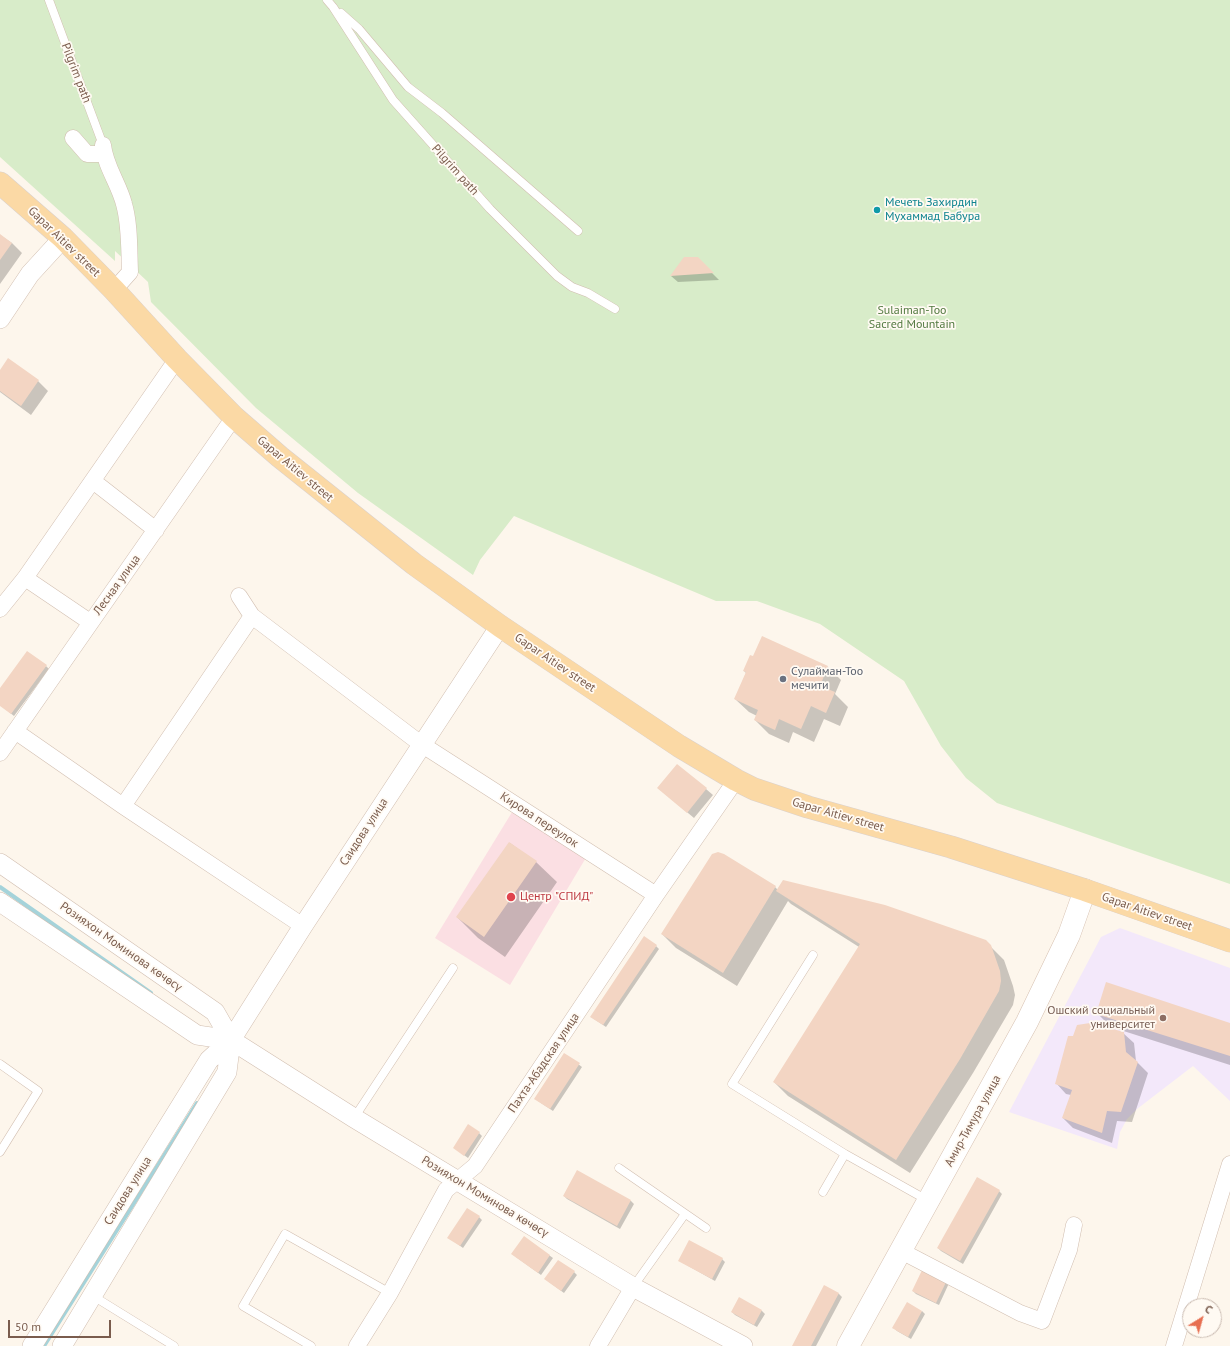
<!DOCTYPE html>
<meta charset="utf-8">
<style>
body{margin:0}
#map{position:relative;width:1230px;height:1346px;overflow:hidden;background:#fdf6ec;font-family:"PT Sans",sans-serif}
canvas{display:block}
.north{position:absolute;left:1182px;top:1298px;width:40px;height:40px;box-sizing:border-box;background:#fffaf3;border:1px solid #cabbb1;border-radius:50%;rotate:37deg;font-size:11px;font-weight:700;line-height:16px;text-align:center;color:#7a5c4d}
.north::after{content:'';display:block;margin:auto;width:14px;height:18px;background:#e76f51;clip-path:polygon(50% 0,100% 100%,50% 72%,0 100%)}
.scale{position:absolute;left:8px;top:1320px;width:103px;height:18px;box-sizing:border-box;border:2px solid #7a5c4d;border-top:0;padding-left:5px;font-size:12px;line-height:14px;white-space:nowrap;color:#7a5c4d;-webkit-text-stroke:3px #fffaf3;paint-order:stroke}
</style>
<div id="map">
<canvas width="1230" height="1346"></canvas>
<div class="north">С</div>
<div class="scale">50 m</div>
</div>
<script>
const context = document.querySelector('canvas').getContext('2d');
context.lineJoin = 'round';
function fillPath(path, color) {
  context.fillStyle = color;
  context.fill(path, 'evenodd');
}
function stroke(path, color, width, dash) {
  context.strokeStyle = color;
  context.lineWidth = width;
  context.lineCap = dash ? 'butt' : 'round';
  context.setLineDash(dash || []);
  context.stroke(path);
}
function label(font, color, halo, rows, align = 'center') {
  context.font = font + ' "PT Sans",sans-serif';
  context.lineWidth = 3.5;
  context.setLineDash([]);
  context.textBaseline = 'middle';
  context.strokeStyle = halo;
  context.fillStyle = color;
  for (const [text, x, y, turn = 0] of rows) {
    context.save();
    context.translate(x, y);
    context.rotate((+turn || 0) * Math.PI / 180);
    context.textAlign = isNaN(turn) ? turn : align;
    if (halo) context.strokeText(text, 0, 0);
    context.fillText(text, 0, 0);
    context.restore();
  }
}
fillPath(new Path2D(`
 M1120,928L1230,968V1101L1193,1066L1137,1109L1127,1119L1120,1132L1117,1149L1009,1112L1101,937Z`), '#f3e8fa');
fillPath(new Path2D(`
 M517,804L587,856L510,985L435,938Z`), '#fbdfe3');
fillPath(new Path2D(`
 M0,0H1230V884L997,803L966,778L941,746L904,681L820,624L757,601H716L514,516L480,560L473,575L358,493L256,408L151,302L148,282L115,251V261L0,157Z`), '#d8ecc9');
fillPath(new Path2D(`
 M0,235L12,243L22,253L0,284Z
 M697,258L719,280L678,282L671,276Z
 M9,360L38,381L48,391L31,415L0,392V372Z
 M46,666L49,669L14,716L0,705V690Z
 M828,667L841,680L835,694L848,707L840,726L824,719L814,742L793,732L789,743L769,734L755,720L757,716L749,712L735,699L746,673L744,671Z
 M658,788L706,789L713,795L694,818Z
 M510,843L536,862L557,882L505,957L478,938L457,917Z
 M775,887L778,890L990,946L1004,960L1013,986L1015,995L1013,1005L973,1073L910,1173L788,1096L774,1082L859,947L791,904L788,901L737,986L676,948L662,934Z
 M656,946L659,949L606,1027L594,1019Z
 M1097,1013L1230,1024V1065L1111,1027Z
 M1123,1033L1134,1043L1136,1061L1148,1073L1132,1122L1117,1121L1112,1143L1073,1128L1063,1118L1071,1095L1066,1094L1056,1083Z
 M565,1054L582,1067L553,1111L538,1101Z
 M479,1133L482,1136L468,1158L454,1148Z
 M577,1172L631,1201L634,1204L620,1229L567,1199L564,1196Z
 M999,1191L1002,1194L963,1264L941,1251L938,1248Z
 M479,1217L482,1220L463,1248L452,1240Z
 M524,1237L553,1258L541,1275L516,1257Z
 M722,1259L725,1262L715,1281L683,1263L680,1260Z
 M574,1272L577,1275L564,1293L549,1282Z
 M950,1281L939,1305L916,1294L913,1291Z
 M825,1286L839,1294L842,1297L816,1346H794Z
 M739,1299L762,1311L765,1314L757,1327L735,1315L732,1312Z
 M922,1311L925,1314L911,1339L897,1331L894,1328Z`), '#0003');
stroke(new Path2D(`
 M0,887L151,993
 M44,1346L197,1103`), '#a5d3da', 4);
fillPath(new Path2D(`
 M0,234L12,243L0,260Z
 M684,257H698L714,273L670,276Z
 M8,358L39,380L21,406L0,391V370Z
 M762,636L828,666L820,686L835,692L826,713L811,706L801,729L779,719L775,730L764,725L754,720L758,710L734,699L746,672L743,671L750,655L753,656Z
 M27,651L47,665L11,714L0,706V688Z
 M677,764L707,788L687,813L657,788Z
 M509,842L537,861L484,937L456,917Z
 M718,852L724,854L776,886L723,973L661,934L712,854Z
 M783,880L885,905L986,940L991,945L1000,971L1001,981L999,991L960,1059L896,1160L773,1082L860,944L776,891Z
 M644,936L657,945L603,1025L590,1017Z
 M1106,982L1230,1023V1056L1096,1014Z
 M1090,1023L1124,1032L1126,1052L1138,1062L1121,1112L1107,1111L1102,1133L1062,1118L1072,1090L1055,1084L1068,1036H1073L1077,1025Z
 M564,1053L580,1063L550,1109L534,1099Z
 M468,1124L480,1132L464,1156L453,1148Z
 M577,1170L631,1200L617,1226L563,1196Z
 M977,1177L1000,1190L960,1261L937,1248Z
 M467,1208L480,1216L460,1246L447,1238Z
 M524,1236L550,1255L538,1273L511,1254Z
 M689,1240L723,1258L712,1279L678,1261Z
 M558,1260L575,1271L561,1291L544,1279Z
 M924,1266L948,1278L936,1303L912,1291Z
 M824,1285L839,1293L811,1346H792Z
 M739,1297L762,1310L754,1325L731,1312Z
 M907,1302L922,1311L908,1337L892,1328Z`), '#f3d5c3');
const service = new Path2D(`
 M49,0L103,145
 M327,0L333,7L393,100L490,209L557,276L572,287L588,293L615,309
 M341,13L359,29L408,87L442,113L578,231
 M813,955L732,1084L845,1154
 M0,1064L38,1091L0,1152
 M354,1118L453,968
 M619,1168L706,1228
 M823,1192L845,1154L927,1200
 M633,1287L685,1214
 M93,1296L174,1346
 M311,1346L243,1306L285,1234L390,1293`);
const minor = new Path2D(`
 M73,138L87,154H104
 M103,145C105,166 119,184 124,204C130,225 129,249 130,272L114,290
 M93,481L156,530
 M25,578L90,622
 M239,596L252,616L421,744L656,895
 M0,609L25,578L177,359
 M15,731L123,806L303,926
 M0,753L234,417
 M123,806L252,616
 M901,1251L1020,1313L1042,1321L1069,1250L1074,1225
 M357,1346L390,1293L446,1190L475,1166L656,895L736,780
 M598,1346L633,1287
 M1174,1346L1230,1164`);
const tertiary = new Path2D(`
 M0,319L30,274L63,238
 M0,863L215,1012L231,1040
 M0,902L197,1035L231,1040L354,1118L633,1287L743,1346
 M32,1346L209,1060L231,1040L303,926L500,626
 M62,1346L227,1072L231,1040`);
const secondary = new Path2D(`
 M848,1346L1027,1022L1069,935L1085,890`);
const primary = new Path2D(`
 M0,183L63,238L114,290L177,359L234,417L280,457L414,564L500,626L679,746L736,780L754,789L808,807L951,847L1085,890L1230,941`);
stroke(service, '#d1beb0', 9);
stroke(minor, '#d1beb0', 17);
stroke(tertiary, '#d1beb0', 20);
stroke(secondary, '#d6c0b0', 23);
stroke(primary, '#dad1cd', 23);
stroke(service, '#fff', 8);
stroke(minor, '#fff', 16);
stroke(tertiary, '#fff', 19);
stroke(secondary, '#fff', 22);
stroke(primary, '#fbd9a5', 22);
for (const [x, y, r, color] of [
 [877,210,4,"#0f9aa8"],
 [783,679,4,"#6b7280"],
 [511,897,5,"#e0444e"],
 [1163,1018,4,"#8d6e63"]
]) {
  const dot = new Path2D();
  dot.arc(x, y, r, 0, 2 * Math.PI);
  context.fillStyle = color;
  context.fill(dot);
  stroke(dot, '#fffaf3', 1.5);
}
label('12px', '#7a5c4d', '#fffaf3', [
 ["Pilgrim path",76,73,69],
 ["Pilgrim path",455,170,48],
 ["Gapar Aitiev street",64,242,44],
 ["Gapar Aitiev street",295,469,40],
 ["Лесная улица",117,585,-54],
 ["Gapar Aitiev street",555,663,34],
 ["Gapar Aitiev street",838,815,16],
 ["Кирова переулок",539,820,33],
 ["Саидова улица",364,832,-57],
 ["Gapar Aitiev street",1147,912,19],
 ["Розияхон Моминова көчөсү",121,947,35],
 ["Пахта-Абадская улица",544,1063,-56],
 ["Амир-Тимура улица",973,1121,-61],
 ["Саидова улица",128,1191,-58],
 ["Розияхон Моминова көчөсү",485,1197,31]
]);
label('12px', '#0d838f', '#fffaf3', [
 ["Мечеть Захирдин",885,203],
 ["Мухаммад Бабура",885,217]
], 'left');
label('12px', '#537a41', '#fffaf3', [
 ["Sulaiman-Too",912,311],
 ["Sacred Mountain",912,325]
]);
label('12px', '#5b616d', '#fffaf3', [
 ["Сулайман-Тоо",791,672],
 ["мечити",791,686]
], 'left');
label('12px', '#be3a42', '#fffaf3', [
 ["Центр \"СПИД\"",520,897]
], 'left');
label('12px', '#785e54', '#fffaf3', [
 ["Ошский социальный",1155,1011],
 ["университет",1155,1025]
], 'right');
</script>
